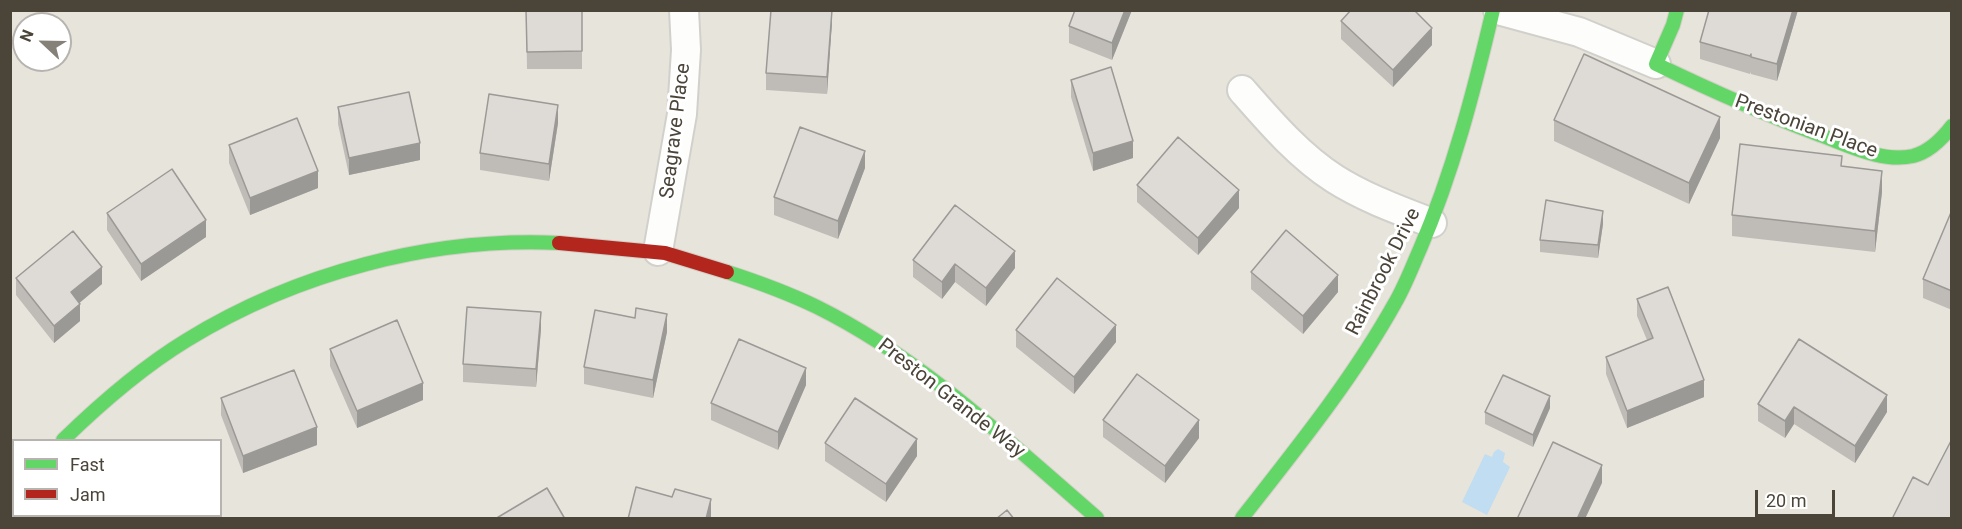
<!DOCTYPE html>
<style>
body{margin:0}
#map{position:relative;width:1962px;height:529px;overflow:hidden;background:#f4f2ee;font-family:Roboto,sans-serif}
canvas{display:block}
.frame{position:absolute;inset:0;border:12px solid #4b4439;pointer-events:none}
.legend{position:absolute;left:12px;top:439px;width:210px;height:78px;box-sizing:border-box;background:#fff;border:2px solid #b7b4b0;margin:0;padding:8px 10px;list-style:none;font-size:18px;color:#4b4439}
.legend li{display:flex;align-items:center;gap:12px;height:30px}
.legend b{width:30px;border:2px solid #b7b4b0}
.north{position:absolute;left:12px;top:12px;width:60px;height:60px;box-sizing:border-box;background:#fff;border:2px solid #b7b4b0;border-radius:50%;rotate:292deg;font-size:16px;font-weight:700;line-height:24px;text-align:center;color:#4b4439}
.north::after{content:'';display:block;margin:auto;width:21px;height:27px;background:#868178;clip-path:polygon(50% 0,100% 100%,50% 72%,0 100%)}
.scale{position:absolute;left:1755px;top:490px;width:80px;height:27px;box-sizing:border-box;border:3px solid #4b4439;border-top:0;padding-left:8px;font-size:18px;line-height:21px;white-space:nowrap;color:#4b4439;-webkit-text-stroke:4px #fff;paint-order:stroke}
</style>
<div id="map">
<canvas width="1962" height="529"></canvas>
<div class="frame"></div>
<ul class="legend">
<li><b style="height:8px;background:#63d668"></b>Fast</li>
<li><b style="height:8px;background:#b3261e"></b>Jam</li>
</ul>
<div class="north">N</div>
<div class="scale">20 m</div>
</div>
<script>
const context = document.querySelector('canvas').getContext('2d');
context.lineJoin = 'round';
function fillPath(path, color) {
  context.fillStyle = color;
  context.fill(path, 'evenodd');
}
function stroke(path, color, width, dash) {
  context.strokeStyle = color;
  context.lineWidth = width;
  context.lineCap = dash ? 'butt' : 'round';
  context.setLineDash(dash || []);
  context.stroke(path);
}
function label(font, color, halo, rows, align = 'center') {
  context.font = font + ' Roboto,sans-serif';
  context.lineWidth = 6;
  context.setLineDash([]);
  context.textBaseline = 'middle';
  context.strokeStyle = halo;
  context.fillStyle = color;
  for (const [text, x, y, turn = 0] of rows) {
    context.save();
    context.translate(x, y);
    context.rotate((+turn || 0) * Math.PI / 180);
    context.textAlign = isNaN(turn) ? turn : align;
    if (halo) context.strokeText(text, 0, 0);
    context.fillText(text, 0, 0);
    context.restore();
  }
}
fillPath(new Path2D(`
 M11,11H1951V518H11ZM24,24H60V60H24ZM14,440H220V516H14Z`), '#e7e4dc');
fillPath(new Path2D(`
 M1498,449L1505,453L1503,462L1510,467L1487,515L1462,502L1485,454L1492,457L1494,452Z`), '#c0ddf1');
const street = new Path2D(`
 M1498,10L1579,32L1656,64
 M1242,90C1270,122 1299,156 1335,179C1365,198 1399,210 1432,223
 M658,251L682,114L686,50L684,10
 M10,500L14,497`);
const fast = new Path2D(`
 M1677,10L1673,25L1656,64C1710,90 1764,114 1820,135C1848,145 1882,163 1913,156C1929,152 1942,139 1952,126
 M727,272C758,282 788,293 817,307C922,359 1009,442 1097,518
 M63,440C101,403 141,368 187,340C296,273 431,237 559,243
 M1242,518C1296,449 1352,380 1395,303C1405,286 1412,267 1420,249C1453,172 1474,91 1493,10`);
const jam = new Path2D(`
 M559,243L665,253L727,272`);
stroke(street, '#d2d0cb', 32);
stroke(fast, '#d3cfc5', 16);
stroke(jam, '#d3cfc5', 16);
stroke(street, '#fdfdfc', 28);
stroke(fast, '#63d668', 14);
stroke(jam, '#b3261e', 14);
fillPath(new Path2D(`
 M526,10H582V69H527Z
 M1075,10H1132L1112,60L1069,43V26Z
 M1709,10H1798L1777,81L1751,74V72L1750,74L1700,59V42Z
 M1341,21L1432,45L1393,87L1341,39Z
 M832,22L827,94L766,90V73Z
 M1071,80L1133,158L1093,171L1071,97Z
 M338,107L420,160L349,175L338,124Z
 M1554,120L1720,138L1689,204L1554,141Z
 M558,123L549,181L480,170V153Z
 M229,145L318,188L250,215L229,163Z
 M1842,166L1882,192L1875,252L1732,236V215Z
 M865,168L838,239L774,215V197Z
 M1137,185L1239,208L1198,255L1137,202Z
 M1952,210V310L1923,298V279Z
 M107,213L206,237L141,281L107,230Z
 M1603,224L1598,258L1540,252V240Z
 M913,260L1015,268L986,306L955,282L942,299L913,277Z
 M1251,272L1338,292L1303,334L1251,289Z
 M16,278L102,284L79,303L80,321L54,343L16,295Z
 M1637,299L1704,397L1627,428L1606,374V357L1647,340L1637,316Z
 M541,329L536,387L463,382V364Z
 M1016,330L1116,342L1074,394L1016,347Z
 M667,332L653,398L584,384V367Z
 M330,349L423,400L357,428L330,366Z
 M806,385L778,450L711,420V403Z
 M221,398L317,445L243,473L221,415Z
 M1758,404L1887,412L1855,463L1794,424L1785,438L1758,421Z
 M1550,408L1533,447L1485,424V412Z
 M1103,420L1199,438L1165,483L1103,437Z
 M825,443L917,456L886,502L825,461Z
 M97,516L187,519H97Z`), '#bfbcb8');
fillPath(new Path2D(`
 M832,10V22L827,94V77Z
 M1125,10H1132L1112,60V43Z
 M1793,10H1798L1777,81V64Z
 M1432,28V45L1393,87V70Z
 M558,105V123L549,181V164Z
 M1720,117V138L1689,204V183Z
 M1133,141V158L1093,171V153Z
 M420,143V160L349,175V158Z
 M865,151V168L838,239V221Z
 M318,171V188L250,215V198Z
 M1882,171V192L1875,252V231Z
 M1239,190V208L1198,255V238Z
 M1603,211V224L1598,258V245Z
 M206,220V237L141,281V264Z
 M1015,251V268L986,306V288Z
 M955,264V282L942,299V282Z
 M102,267V284L71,310V292Z
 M1338,275V292L1303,334V316Z
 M80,304V321L54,343V326Z
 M541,312V329L536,387V369Z
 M667,314V332L653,398V380Z
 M1116,325V342L1074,394V377Z
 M12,358V376L10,377V360Z
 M806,368V385L778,450V432Z
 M1704,380V397L1627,428V411Z
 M423,383V400L357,428V411Z
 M1887,395V412L1855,463V446Z
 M1550,396V408L1533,447V435Z
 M1794,407V424L1785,438V421Z
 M1199,420V438L1165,483V466Z
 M317,427V445L243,473V456Z
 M917,439V456L886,502V484Z
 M1602,465V483L1585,519H1577Z
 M711,499V519H706Z`), '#9b9996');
const building = new Path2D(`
 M526,10H582V51L527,52Z
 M771,10H832L827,77L766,73Z
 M1075,10H1125L1112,43L1069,26Z
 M1351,10H1414L1432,28L1393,70L1341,21Z
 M1709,10H1793L1777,64L1751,57V54L1750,56L1700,42Z
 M1584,54L1720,117L1689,183L1554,120Z
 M1111,67L1133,141L1093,153L1071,80Z
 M409,92L420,143L349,158L338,107Z
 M489,94L558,105L549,164L480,153Z
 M297,118L318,171L250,198L229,145Z
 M800,127L865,151L838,221L774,197Z
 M1178,137L1239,190L1198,238L1137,185Z
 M1740,144L1842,156L1841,166L1882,171L1875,231L1732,215Z
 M172,169L206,220L141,264L107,213Z
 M1546,200L1603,211L1598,245L1540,240Z
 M955,205L1015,251L986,288L955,264L942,282L913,260Z
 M1952,210V291L1923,279Z
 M1286,230L1338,275L1303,316L1251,272Z
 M73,231L102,267L71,292L80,304L54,326L16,278Z
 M1057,278L1116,325L1074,377L1016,330Z
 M1668,287L1704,380L1627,411L1606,357L1653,338L1637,299Z
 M467,307L541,312L536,369L463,364Z
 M636,308L667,314L653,380L584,367L595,310L635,318Z
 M397,320L423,383L357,411L330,349Z
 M739,339L806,368L778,432L711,403Z
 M1799,339L1887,395L1855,446L1794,407L1785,421L1758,404Z
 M294,370L317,427L243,456L221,398Z
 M1137,374L1199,420L1165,466L1103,420Z
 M1503,375L1550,396L1533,435L1485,412Z
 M855,398L917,439L886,484L825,443Z
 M1952,439V519H1892L1913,477L1928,485Z
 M1553,442L1602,465L1577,519H1517Z
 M636,487L672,497L675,489L711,499L706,519H628Z
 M547,488L565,519H495Z
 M1007,510L1014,519H996Z
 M97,516H187V519H122V516Z`);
fillPath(building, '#dedbd6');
stroke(building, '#9b9996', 1.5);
label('20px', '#4b4439', '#fff', [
 ["Prestonian Place",1806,127,20],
 ["Seagrave Place",676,131,-83],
 ["Rainbrook Drive",1384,272,-63],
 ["Preston Grande Way",951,399,38]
]);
</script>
